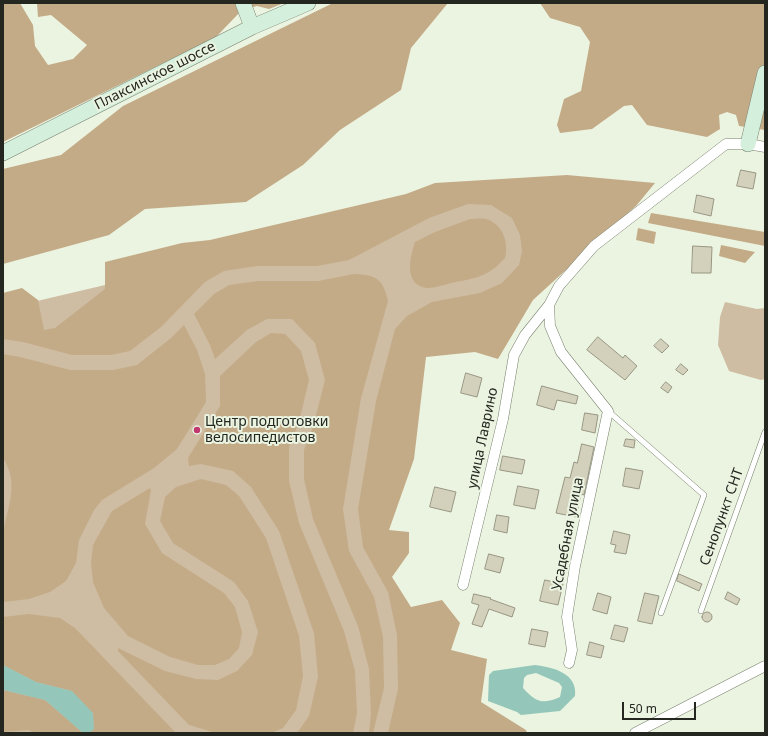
<!DOCTYPE html>
<meta charset="utf-8">
<style>
body{margin:0}
#map{position:relative;width:768px;height:736px;overflow:hidden;background:#ebf4e1;font-family:"Noto Sans",sans-serif}
canvas{display:block}
.frame{position:absolute;inset:0;border:4px solid #242720;pointer-events:none}
.scale{position:absolute;left:622px;top:702px;width:74px;height:18px;box-sizing:border-box;border:2px solid #242720;border-top:0;padding-left:5px;font-size:12px;line-height:14px;white-space:nowrap;color:#242720;-webkit-text-stroke:3px #ebf4e1;paint-order:stroke}
</style>
<div id="map">
<canvas width="768" height="736"></canvas>
<div class="frame"></div>
<div class="scale">50 m</div>
</div>
<script>
const context = document.querySelector('canvas').getContext('2d');
context.lineJoin = 'round';
function fillPath(path, color) {
  context.fillStyle = color;
  context.fill(path, 'evenodd');
}
function stroke(path, color, width, dash) {
  context.strokeStyle = color;
  context.lineWidth = width;
  context.lineCap = dash ? 'butt' : 'round';
  context.setLineDash(dash || []);
  context.stroke(path);
}
function label(font, color, halo, rows, align = 'center') {
  context.font = font + ' "Noto Sans",sans-serif';
  context.lineWidth = 4;
  context.setLineDash([]);
  context.textBaseline = 'middle';
  context.strokeStyle = halo;
  context.fillStyle = color;
  for (const [text, x, y, turn = 0] of rows) {
    context.save();
    context.translate(x, y);
    context.rotate((+turn || 0) * Math.PI / 180);
    context.textAlign = isNaN(turn) ? turn : align;
    if (halo) context.strokeText(text, 0, 0);
    context.fillText(text, 0, 0);
    context.restore();
  }
}
fillPath(new Path2D(`
 M509,190L532,266L489,326L410,335L371,526L405,615L492,733H3V309Z
 M725,302L757,309L765,308V379L761,380L729,371L718,345L720,317Z`), '#cebca3');
fillPath(new Path2D(`
 M3,3H20L33,25L35,46L48,65L73,59L87,45L51,15L38,17L37,3H284L269,9L257,6L242,10L216,37L3,142Z
 M333,3H448L411,48L401,90L340,130L303,165L246,202L145,209L109,235L3,264V169L61,155L123,106Z
 M540,3H765V130L739,126L736,115L727,112L719,115L720,129L707,137L647,125L632,105L624,106L592,129L560,133L557,125L564,99L581,91L590,42L580,27L550,18Z
 M567,175L655,183L636,206L533,300L498,359L475,352L426,357L414,459L389,530L409,532V553L392,577L411,607L442,600L460,623L451,650L487,659L481,702L526,730L527,733H388L398,689L397,635L388,592L363,547L358,509L376,401L395,329L407,316L432,302L480,293L502,283L519,265L522,251L520,235L512,218L491,205L468,204L429,218L349,260L317,266H257L224,271L205,282L161,327L130,351L111,355H72L23,342L3,339V293L22,288L38,300L44,330L55,328L105,289V262L182,243L210,240L406,194L435,183Z
 M651,213L765,232V246L648,223Z
 M470,219C475,219 482,218 486,219C503,224 509,243 505,258C488,277 476,278 451,283C444,285 434,288 427,288C403,285 410,257 415,242L435,232Z
 M638,228L656,232L654,244L636,240Z
 M721,245L755,252L745,263L719,256Z
 M354,274C377,275 383,279 388,301L361,398L343,509L349,551L374,597L383,637L384,688L373,733H369L371,714L369,669L358,626L313,519L304,479V450L313,427L325,380L315,343L292,319H267L247,330L215,359L210,345L194,314L214,294L229,285L258,281H318Z
 M184,325L197,350L205,374L206,402L177,449L154,468L102,500L94,510L79,540L76,563L66,581L50,592L29,599L3,602C3,582 0,554 3,534C7,508 20,483 3,458V354L20,357L70,370H113L137,365L171,338Z
 M271,333L285,334L301,351L309,380L299,422L289,447V481L299,523L344,631L355,671L357,713L353,733H297L309,716L318,677L314,633L279,531L251,487L233,471L201,464L189,466L188,458L220,406V376L256,342Z
 M201,479L226,485L239,496L266,538L299,636L303,676L296,710L283,728L271,733H216L189,725L118,651V648L165,671L196,679L218,680L237,671L252,655L258,632L248,601L234,582L173,543L160,521L165,497L176,487Z
 M150,488L151,490L145,524L162,553L224,593L235,607L242,632L239,648L229,659L215,665H198L170,657L128,636L104,608L93,582L91,563L93,545L112,511Z
 M29,614L60,618L75,628L176,733H89L94,729L72,691L36,682L3,665V617Z
 M3,690L45,700L83,733H35L28,730L3,732Z`), '#c4ab87');
fillPath(new Path2D(`
 M3,665L36,682L72,691L93,713L94,729L89,733H83L45,700L3,690Z
 M535,665C552,667 578,673 575,696L560,711L521,715L517,712L488,701L489,675L493,671ZM536,673L559,683L562,687L560,697C542,705 536,702 523,688L524,678L527,675Z`), '#94c7ba');
const building = new Path2D(`
 M741,170L756,173L753,189L737,186Z
 M697,195L714,199L711,216L694,212Z
 M693,246L712,247L711,273H692Z
 M598,337L623,358L625,355L637,366L625,380L587,350Z
 M661,339L669,346L662,353L654,346Z
 M681,364L688,370L683,375L676,370Z
 M466,373L482,378L477,397L461,393Z
 M666,382L672,387L668,393L661,388Z
 M542,386L578,396L576,404L557,400L554,410L537,405Z
 M585,413L598,415L595,433L582,430Z
 M626,439L635,440L634,448L624,446Z
 M582,444L594,447L584,495L581,494L576,517L556,513L565,477L570,478L574,462L577,463Z
 M503,456L525,460L522,474L500,470Z
 M626,468L643,471L639,489L623,486Z
 M518,486L539,490L535,509L514,505Z
 M435,487L456,492L451,512L430,507Z
 M497,515L509,517L507,533L494,530Z
 M614,531L630,535L626,554L614,552L616,545L611,544Z
 M489,554L504,558L500,573L485,569Z
 M679,574L702,584L699,591L677,581Z
 M545,580L563,584L558,605L540,601Z
 M728,592L740,599L737,605L725,599Z
 M598,593L611,597L607,614L593,610Z
 M645,593L659,596L652,624L638,621Z
 M474,594L491,598L490,599L515,608L512,617L489,609L482,627L472,624L479,605L472,603Z
 M702 617a5 5 0 1 1 10 0a5 5 0 1 1-10 0Z
 M615,625L628,628L624,642L611,639Z
 M532,629L548,632L545,647L529,644Z
 M590,642L604,646L601,658L587,655Z`);
fillPath(building, '#d3d1bc');
stroke(building, '#989683', 1);
const lane = new Path2D(`
 M608,411L704,495L661,613
 M701,611L765,432`);
const street = new Path2D(`
 M463,585L503,419L514,355L525,335L549,305
 M569,663L572,650L567,617L575,566L608,411L561,352L550,326L549,305L559,286L594,246L726,144H748L765,147
 M635,733L765,666`);
const secondary = new Path2D(`
 M243,3L252,27
 M748,144L765,73
 M3,153L252,27L308,3`);
stroke(lane, '#78806e', 6);
stroke(street, '#78806e', 11);
stroke(secondary, '#78806e', 16);
stroke(lane, '#fff', 5);
stroke(street, '#fff', 10);
stroke(secondary, '#d4efdc', 15);
for (const [x, y, r, color] of [
 [197,430,4,"#c2376f"]
]) {
  const dot = new Path2D();
  dot.arc(x, y, r, 0, 2 * Math.PI);
  context.fillStyle = color;
  context.fill(dot);
  stroke(dot, '#ebf4e1', 1.5);
}
label('14px', '#242720', '#ebf4e1', [
 ["Плаксинское шоссе",155,76,-27],
 ["улица Лаврино",483,438,-78],
 ["Сенопункт СНТ",722,517,-70],
 ["Усадебная улица",568,534,-79]
]);
label('14px', '#242720', '#ebf4e1', [
 ["Центр подготовки",205,422],
 ["велосипедистов",205,438]
], 'left');
</script>
